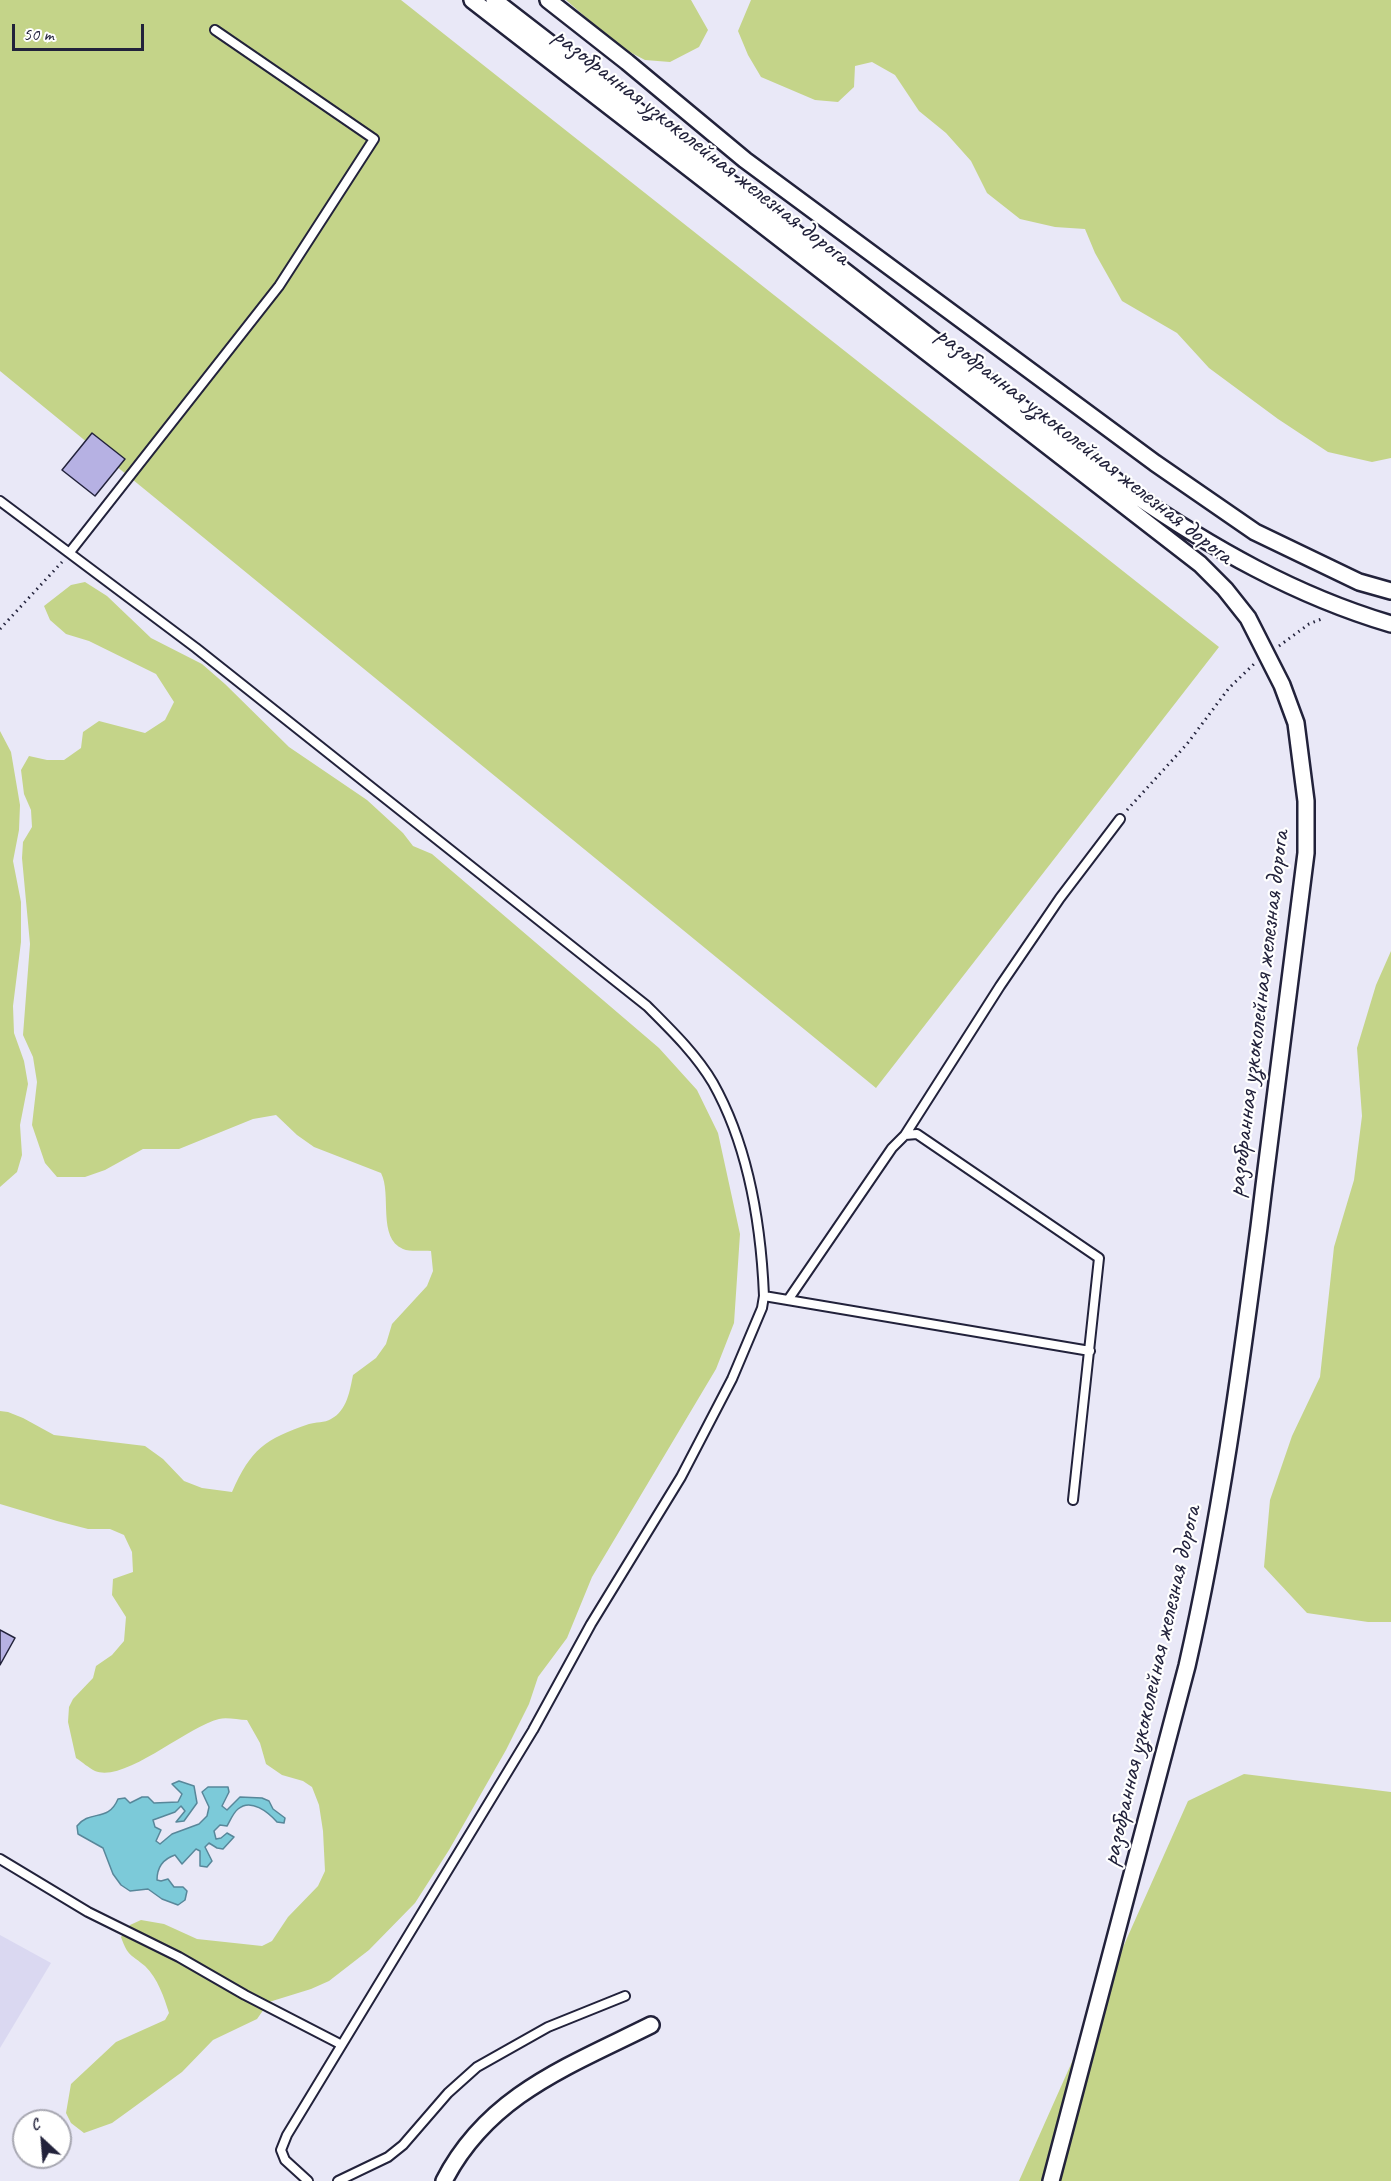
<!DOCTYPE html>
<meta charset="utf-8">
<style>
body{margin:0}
#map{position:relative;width:1391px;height:2181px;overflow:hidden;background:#e9e8f7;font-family:Caveat,sans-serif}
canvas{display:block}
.north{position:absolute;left:12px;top:2109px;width:60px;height:60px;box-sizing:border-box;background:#fff;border:2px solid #a7a7b1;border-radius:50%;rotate:334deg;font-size:16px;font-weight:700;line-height:24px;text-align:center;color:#22223b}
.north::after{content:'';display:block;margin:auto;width:21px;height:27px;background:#22223b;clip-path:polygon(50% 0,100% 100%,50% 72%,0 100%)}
.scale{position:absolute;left:12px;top:24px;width:132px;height:27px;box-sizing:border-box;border:3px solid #22223b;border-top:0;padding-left:8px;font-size:18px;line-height:21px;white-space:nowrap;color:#22223b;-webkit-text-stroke:4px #fff;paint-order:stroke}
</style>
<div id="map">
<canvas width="1391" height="2181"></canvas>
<div class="north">С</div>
<div class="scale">50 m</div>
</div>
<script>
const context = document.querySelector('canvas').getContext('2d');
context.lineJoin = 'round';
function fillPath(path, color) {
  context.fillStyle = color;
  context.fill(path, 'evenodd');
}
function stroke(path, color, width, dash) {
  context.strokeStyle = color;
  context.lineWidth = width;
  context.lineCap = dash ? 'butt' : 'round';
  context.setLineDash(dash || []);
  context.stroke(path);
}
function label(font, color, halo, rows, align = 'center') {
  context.font = font + ' Caveat,sans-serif';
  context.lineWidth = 4.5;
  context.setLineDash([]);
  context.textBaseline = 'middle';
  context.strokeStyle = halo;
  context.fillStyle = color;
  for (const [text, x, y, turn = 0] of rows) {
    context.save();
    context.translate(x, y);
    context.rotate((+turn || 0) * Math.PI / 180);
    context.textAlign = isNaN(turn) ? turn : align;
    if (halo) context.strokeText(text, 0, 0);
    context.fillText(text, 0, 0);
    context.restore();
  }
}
fillPath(new Path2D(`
 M0,1935L51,1963L0,2048Z`), '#dad8f1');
fillPath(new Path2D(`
 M0,0H401L1219,647L876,1088L0,371Z
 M566,0H691L708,30L699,47L670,62L645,60L620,47Z
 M751,0H1391V458L1372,462L1328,452L1278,419L1209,368L1177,333L1122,301L1095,253L1085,229L1055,227L1020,219L987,193L971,161L946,133L919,111L895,75L872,62L855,66L854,87L838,102L815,100L761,77L748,55L738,31Z
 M85,582L107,596L151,638L202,664L225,684L289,747L367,800L403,833L413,846L432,854L659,1048L697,1090L718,1133L740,1234L734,1323L716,1369L592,1577L567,1638L538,1677L529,1704L506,1750L449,1850L415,1903L369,1950L329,1981L311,1989L269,2002L257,2019L213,2040L182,2072L130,2110L112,2123L84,2133L71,2123L66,2113L71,2084L116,2042L165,2020L169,2013C164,1997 158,1979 145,1966C131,1954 128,1957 121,1937L130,1925L141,1920L164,1924L197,1939L262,1946L272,1941L288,1917L318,1886L325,1871L323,1831L319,1805L312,1787L303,1781L282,1775L266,1764L260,1743L247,1720C238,1720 227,1717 219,1719C186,1727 125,1783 95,1771C89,1768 82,1762 76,1758L68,1722L69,1707L73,1699L93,1678L96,1666L112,1655L124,1641L126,1617L112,1595L113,1579L133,1572L132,1552L124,1535L110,1529H88L57,1521L0,1504V1411L8,1412L23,1418L54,1435L145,1446L163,1459L184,1481L202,1488L232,1492C251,1449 265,1439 309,1424C315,1422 325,1423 331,1419C347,1411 350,1390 353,1375L376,1358L386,1344L392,1324L427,1286L433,1271L431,1251C423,1250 410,1252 403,1249C377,1238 392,1194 381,1173L314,1147L297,1135L276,1115L253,1119L179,1149H143L105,1170L85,1177H57L45,1163L32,1125L37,1082L33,1057L23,1035L30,944L22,858L23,842L32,827L31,810L24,794L21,770L29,756L47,760H64L81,748L83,732L99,721L145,733L165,720L174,702L156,674L89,641L66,634L50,620L44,606L71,585Z
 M0,731L11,752L20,805L19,830L13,861L21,902V942L13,1006L14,1033L24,1061L28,1084L20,1125L22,1155L17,1172L0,1187Z
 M1391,951V1622H1368L1307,1613L1264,1567L1270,1500L1292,1436L1320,1377L1334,1247L1354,1180L1362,1116L1357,1048L1376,985Z
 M1244,1774L1391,1792V2181H1019L1188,1801Z`), '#c4d489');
const water = new Path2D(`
 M179,1781L194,1786L197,1803L184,1821L176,1822L185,1811L181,1806L175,1812L153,1820L155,1827L161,1830L156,1841L160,1844L172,1834L199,1824L207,1816L209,1807L202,1792L208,1787H228L229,1792L222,1806L227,1810L240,1797L262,1798L269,1801L273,1809L285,1818L284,1823L277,1822C268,1812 251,1798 238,1809C233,1813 230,1821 227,1826L220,1825L214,1831L216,1839L221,1838L227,1833L234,1837L223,1849L217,1848L209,1843L205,1847L212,1861L207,1867L200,1866V1851L196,1849L182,1864L175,1855C163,1859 157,1868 157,1880L161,1881L168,1879L174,1887H183L187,1891L185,1900L178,1905L162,1899L148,1889L130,1891L121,1885L113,1874L103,1848L78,1834L77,1826C90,1809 108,1823 118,1799L125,1798L130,1803L142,1797H148L154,1803L178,1802L182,1794L172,1784Z`);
fillPath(water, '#7ccad9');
stroke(water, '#58879a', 1.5);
const building = new Path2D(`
 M92,433L125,459L95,496L62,470Z
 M0,1630L15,1638L0,1665Z`);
fillPath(building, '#b6b1e3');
stroke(building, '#22223b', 1.5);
const lane = new Path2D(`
 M0,501L196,648L647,1006C670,1029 696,1054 713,1083C749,1147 761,1224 764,1296L762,1308L732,1379L681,1477L591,1624L533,1730L287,2135L281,2150L285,2160L308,2181
 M70,552L279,286L374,139L215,30
 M905,1135L1000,986L1060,898L1120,819
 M764,1296L1090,1351
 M788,1300L892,1148L905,1135L917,1134L1099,1258L1073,1500
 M0,1859L88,1912L179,1957L245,1995L340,2044
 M338,2181L388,2157L403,2145L448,2093L477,2067L548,2027L625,1996`);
const street = new Path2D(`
 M472,0L1200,564L1225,589L1248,618L1282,685L1296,723L1306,801V853C1290,977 1274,1102 1259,1227C1240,1374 1220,1521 1187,1666L1051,2181
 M494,0L1129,491C1210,547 1296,596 1391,624
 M548,0L627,62L745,160L1155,463L1255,532L1359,582L1391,591
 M444,2181C488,2095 569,2066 651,2025`);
stroke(lane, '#22223b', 12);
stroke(street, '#22223b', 20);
stroke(new Path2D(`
 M0,629L62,562
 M1279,646L1309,624L1324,618
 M1127,810L1187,744L1229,688L1254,664`), '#22223b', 3, [1.5, 4.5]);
stroke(lane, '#fff', 8);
stroke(street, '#fff', 15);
label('26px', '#22223b', '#fff', [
 ["разобранная узкоколейная железная дорога",701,147,38],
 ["разобранная узкоколейная железная дорога",1084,446,38],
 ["разобранная узкоколейная железная дорога",1259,1014,-83],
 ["разобранная узкоколейная железная дорога",1152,1686,-77]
]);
</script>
